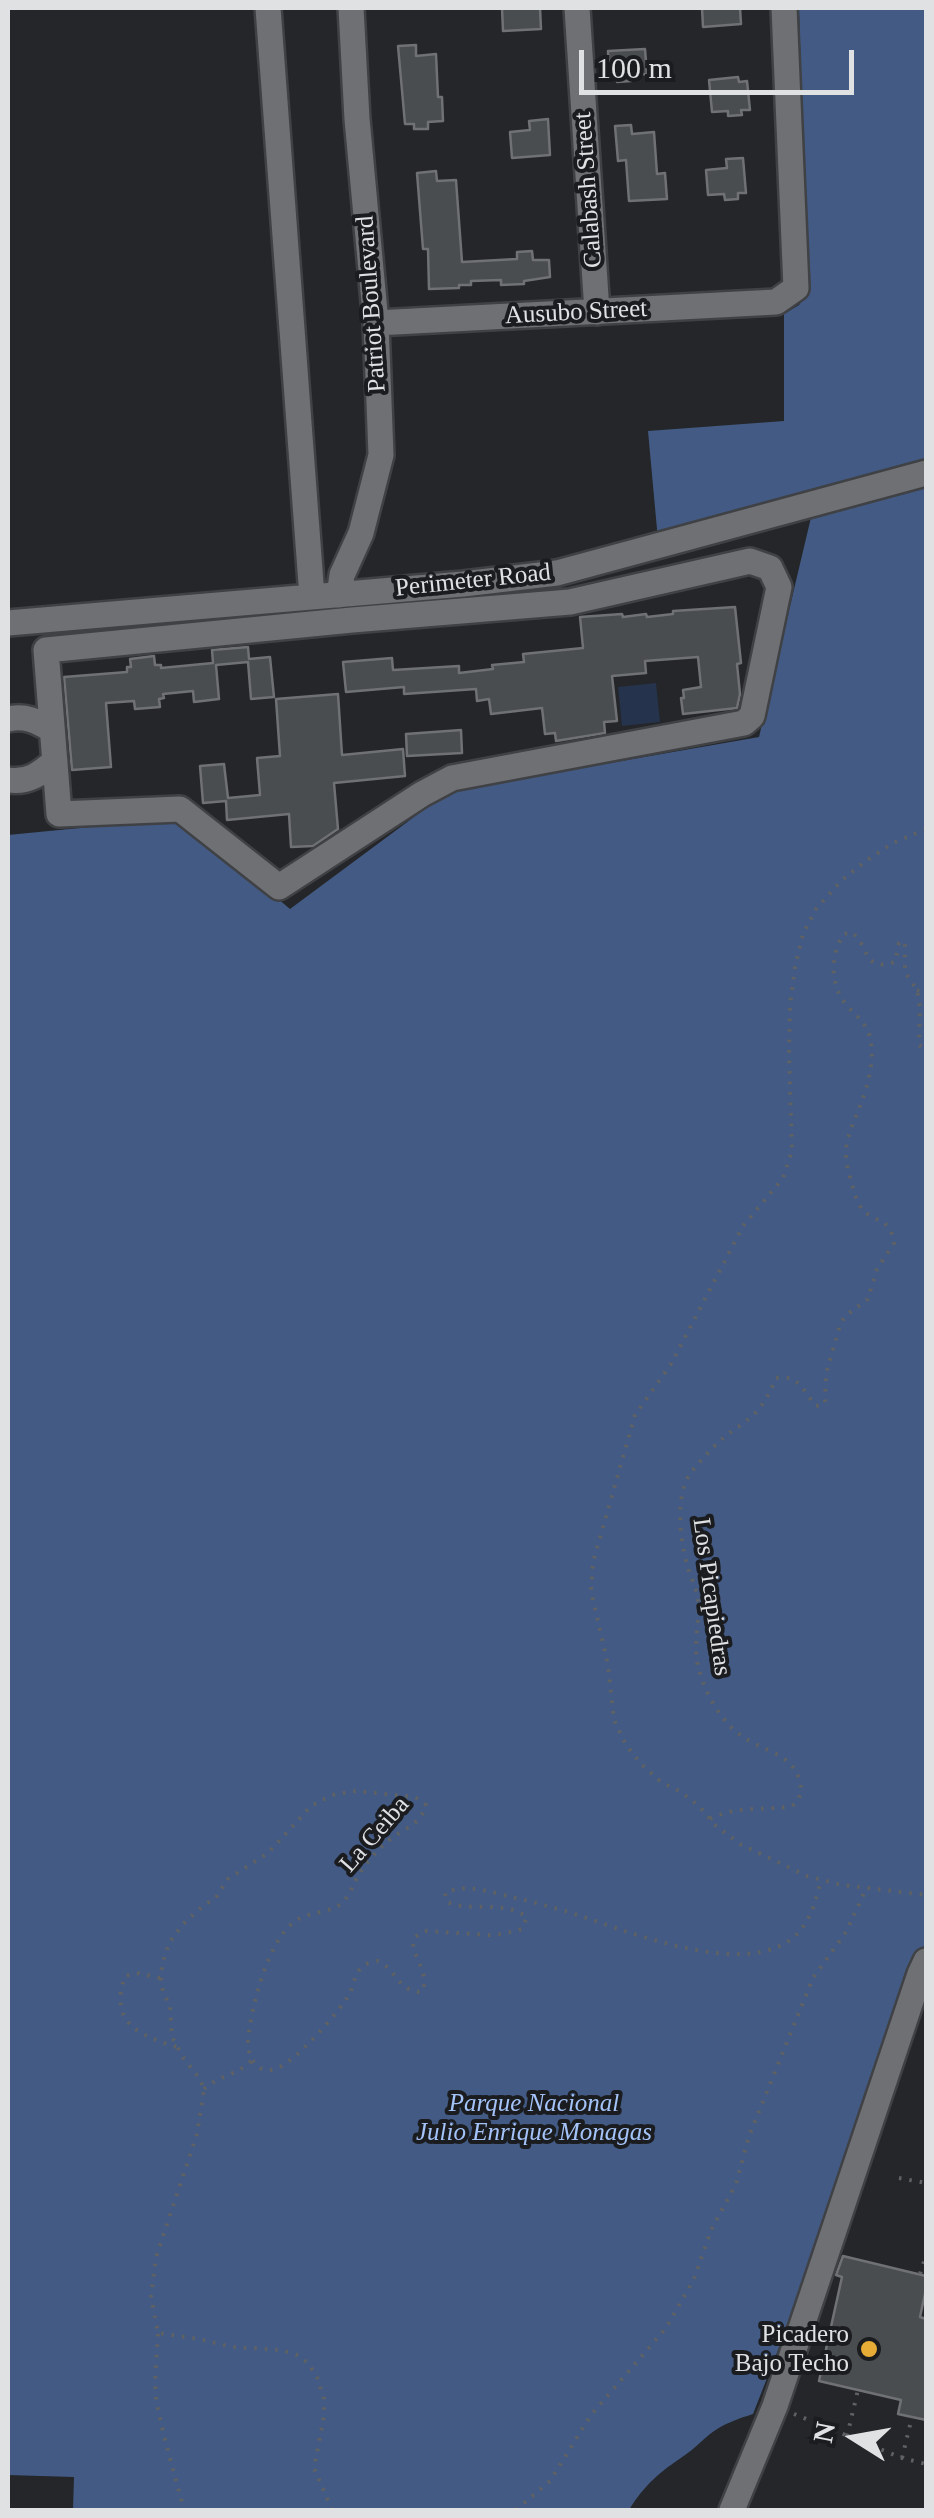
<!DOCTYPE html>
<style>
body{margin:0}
#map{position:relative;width:934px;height:2518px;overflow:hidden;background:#242629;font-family:"Times New Roman",serif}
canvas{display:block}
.frame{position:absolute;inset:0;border:10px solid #dfe1e3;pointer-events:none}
.north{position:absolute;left:804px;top:2388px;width:100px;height:100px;-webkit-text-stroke:8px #1b1c1f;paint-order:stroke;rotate:281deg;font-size:28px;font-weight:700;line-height:40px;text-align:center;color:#dfe1e3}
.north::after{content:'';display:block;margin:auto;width:35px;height:45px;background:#dfe1e3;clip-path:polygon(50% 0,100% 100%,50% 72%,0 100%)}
.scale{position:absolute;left:579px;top:50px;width:275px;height:45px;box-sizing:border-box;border:5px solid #dfe1e3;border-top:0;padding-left:12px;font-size:30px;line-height:35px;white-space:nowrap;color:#dfe1e3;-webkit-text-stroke:8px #1b1c1f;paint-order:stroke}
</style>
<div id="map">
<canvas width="934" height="2518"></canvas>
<div class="frame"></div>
<div class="north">N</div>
<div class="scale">100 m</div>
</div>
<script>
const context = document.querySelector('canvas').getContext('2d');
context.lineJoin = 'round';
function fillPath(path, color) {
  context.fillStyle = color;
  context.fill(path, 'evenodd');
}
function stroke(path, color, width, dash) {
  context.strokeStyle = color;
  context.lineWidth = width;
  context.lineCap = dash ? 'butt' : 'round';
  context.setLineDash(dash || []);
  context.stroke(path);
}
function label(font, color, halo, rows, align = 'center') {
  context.font = font + ' "Times New Roman",serif';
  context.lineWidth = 8;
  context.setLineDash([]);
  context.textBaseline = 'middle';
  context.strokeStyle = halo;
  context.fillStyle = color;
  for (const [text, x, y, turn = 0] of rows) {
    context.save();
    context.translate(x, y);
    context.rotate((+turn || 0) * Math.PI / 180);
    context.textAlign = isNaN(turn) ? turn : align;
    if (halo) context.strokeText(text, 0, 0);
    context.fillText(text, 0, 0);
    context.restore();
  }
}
fillPath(new Path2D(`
 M656,683L660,722L622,726L618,687Z`), '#25334c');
fillPath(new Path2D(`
 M799,8H926V1944L918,1955L821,2240L753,2414C737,2419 723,2424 710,2434C701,2441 694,2449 685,2455C660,2472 645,2484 629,2510H73L74,2477L8,2475V835L182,818L290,909L449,791L759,737L813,509L658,540L648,431L784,421V314L799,305L807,293Z`), '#435b84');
const building = new Path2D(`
 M502,8H540L541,29L503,31Z
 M702,8H740L741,24L703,27Z
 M416,45V56L436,54L438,97H442L443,121L428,122V129H414V124H405L398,46Z
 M645,49L647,74L631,75V81L617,82V77H609L608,51Z
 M738,77L739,82L747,81L750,110H741L742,115L728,116V111L712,112L709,80Z
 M548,119L550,155L512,158L510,132L530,130L529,121Z
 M631,125L632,134L654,132L657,174L665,173L667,199L629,201L626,160L618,161L615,126Z
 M743,158L746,193H738V199L725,200L724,194L708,195L706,170L727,168L726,159Z
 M436,171L437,181L456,180L462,262L517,259V252L532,251L533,260H549L550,277L524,281V284L501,285V280L471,281V285H459V288L429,289L428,249H423L417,173Z
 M735,607L741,663L737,664L740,694L737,708L683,714L681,698H684L683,690L701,687L698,657L645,661L646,673L612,676L617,721L604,722L605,733L556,741L555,733L545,734L542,708L491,714L489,699L477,701L476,689L404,694V687L346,692L343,662L392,658L393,670L459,666V673L493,669L492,665L524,662L523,654L583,648L580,617L622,614L623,617L646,614L647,617L673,614V611Z
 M248,647L249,659L270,657L274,697L251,699L248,662L216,665L219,699L194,702L193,691L163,694L164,698L159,699L160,707L135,709L134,701L106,703L111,767L72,770L64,677L127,672V667H131L130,659L154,656L155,665H161V668L213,663L212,650Z
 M338,694L342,755L403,749L405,776L334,783L338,829L313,846L291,847L289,814L227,820L226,801L203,803L200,766L224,764L228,798L260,795L257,758L280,756L276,699Z
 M461,730L462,753L407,756L406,734Z
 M843,2256L926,2276V2289L920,2317L926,2319V2420L898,2414L901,2400L819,2381L842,2277L836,2275Z`);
fillPath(building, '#4a4d50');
stroke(building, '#6f7175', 2.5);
const minor = new Path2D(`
 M268,8L312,597
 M577,8L597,312
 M376,323L776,302L796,288L784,8
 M750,561L770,568L779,587L752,716L744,723L452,778L422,794L279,887L180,809L59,814L46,650L352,620L570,602Z
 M339,595L342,575L361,533L381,455L376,323L357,119L351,8
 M8,623L463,584L557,573L926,473
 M8,719C25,715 37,721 52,730
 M8,780C28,783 40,774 55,761
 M732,2510L775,2406L920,1974L926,1961`);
stroke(minor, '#3f4144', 30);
stroke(new Path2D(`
 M926,829L893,843L867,860L842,880L816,909L803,934L795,967L790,1005L789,1054L792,1151L783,1178L743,1226L671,1364L635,1415L593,1562L591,1591L608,1665L614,1720L626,1745L641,1764L661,1782L681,1792L700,1807L715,1825L740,1844L807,1876L842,1885L926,1895
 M917,990L926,994
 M710,1819C735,1805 766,1811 792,1806C801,1798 803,1790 799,1779C791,1752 758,1750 739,1734C720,1720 705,1692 699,1670C692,1649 700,1623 698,1601C697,1588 690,1577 687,1564C680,1542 675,1495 690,1474C698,1463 710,1450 721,1440C732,1430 746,1423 757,1411C766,1401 771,1390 776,1378C799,1374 803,1391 816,1406L823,1405L825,1402L826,1374L840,1325L845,1316L868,1299L877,1269L894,1243C891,1216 872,1224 860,1206C854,1196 851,1180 848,1169C841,1144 853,1126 861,1103C868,1086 874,1061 871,1043C869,1022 852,1014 842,999C830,978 831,953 844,934L851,932C870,945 862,973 895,962L899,943L905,942V972L917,990L920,1007L919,1045L923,1048L926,1047
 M160,1978L137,1973L125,1976C109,2023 138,2035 177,2047
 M204,2089C218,2076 237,2075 251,2061
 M899,2178L926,2183
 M920,2274L926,2255
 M158,2334C157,2356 153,2382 157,2404C164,2440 175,2475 184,2510
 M794,2414L902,2458L926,2464
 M847,2436L858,2390
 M902,2458L912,2417
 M332,2510L314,2468L324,2416V2399L317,2377L308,2363L297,2355L281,2350L232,2347L199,2339L158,2333L151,2296L156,2257L197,2134L204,2089L200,2079L184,2059L172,2037L170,2005L163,1993L161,1978L162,1965L169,1943L183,1924L204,1905L215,1899L228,1879L268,1853L311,1806L332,1795L356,1791L415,1797L426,1805C421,1825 402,1829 388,1841C377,1850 365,1864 358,1876C353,1885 350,1895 343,1902C330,1914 308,1911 294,1922C267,1942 250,2011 248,2042C248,2058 258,2075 275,2069C295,2063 340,2011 350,1993C354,1984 355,1972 363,1966C367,1963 373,1962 378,1961C397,1970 399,1993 422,1992C434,1967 393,1941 427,1931L489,1935L503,1934L522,1929L527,1917C501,1899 473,1913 447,1902L445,1893C465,1883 491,1892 512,1897C530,1901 547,1906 565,1911C621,1928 744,1982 795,1936C811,1921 816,1900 821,1880
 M516,2510L550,2481L591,2415L666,2328L694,2279L711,2230L736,2184L749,2136L813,1978L846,1932L866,1889`), '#5f6163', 4, [2.5, 8]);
stroke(minor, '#6e7074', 25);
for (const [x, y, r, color] of [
 [869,2349,10,"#e6ac36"]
]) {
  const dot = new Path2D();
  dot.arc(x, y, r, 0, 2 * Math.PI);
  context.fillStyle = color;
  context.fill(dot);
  stroke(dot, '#1b1c1f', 4);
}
label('25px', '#dfe1e3', '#1b1c1f', [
 ["Calabash Street",589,190,-94],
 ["Patriot Boulevard",372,304,-94],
 ["Ausubo Street",576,313,-3],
 ["Perimeter Road",473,581,-6],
 ["Los Picapiedras",711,1597,82],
 ["La Ceiba",375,1835,-49]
]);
label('italic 25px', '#a4c3f8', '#1b1c1f', [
 ["Parque Nacional",534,2104],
 ["Julio Enrique Monagas",534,2133]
]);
label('25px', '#dfe1e3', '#1b1c1f', [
 ["Picadero",849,2335],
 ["Bajo Techo",849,2364]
], 'right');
</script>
